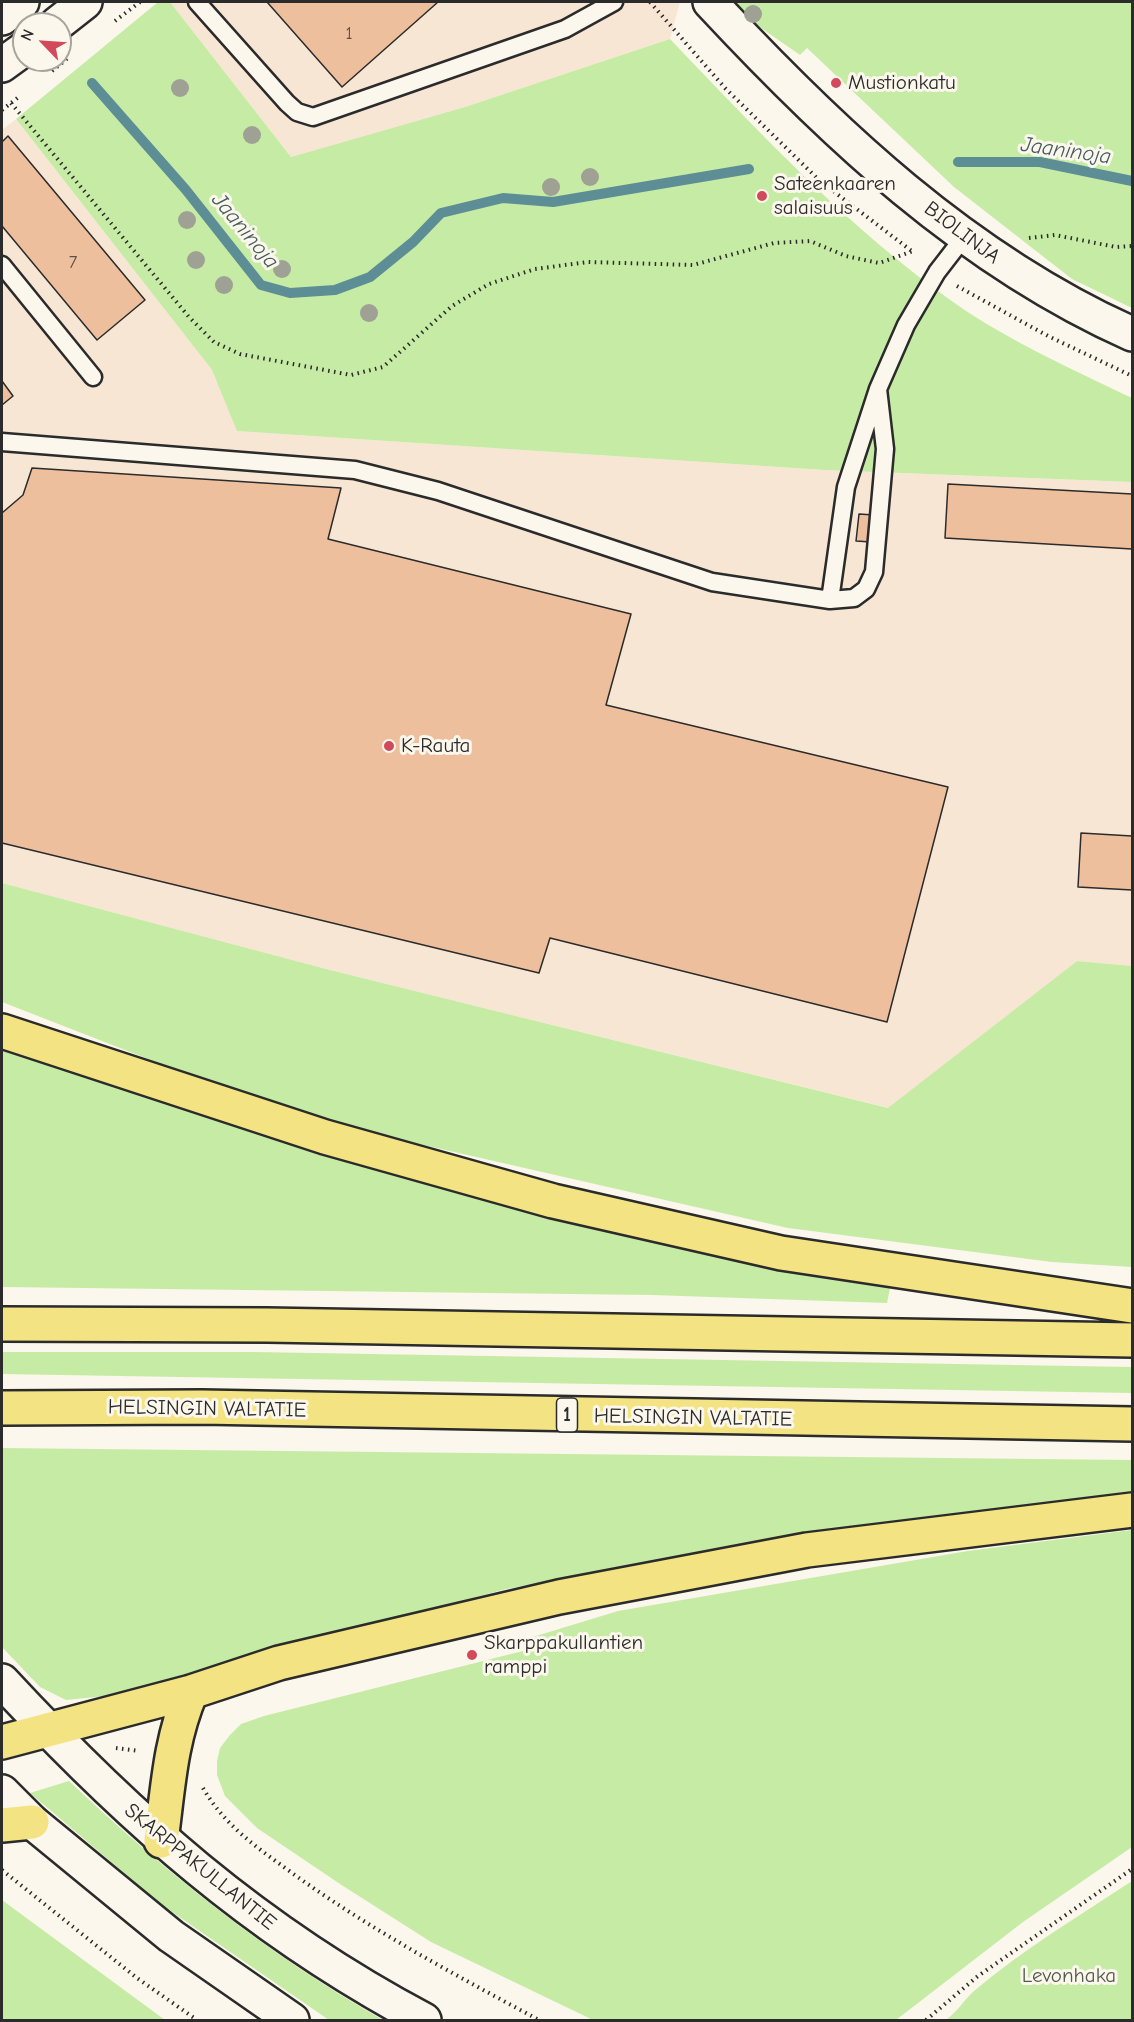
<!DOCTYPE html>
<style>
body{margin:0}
#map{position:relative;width:1134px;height:2022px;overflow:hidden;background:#fbf7ec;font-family:"Comic Neue",sans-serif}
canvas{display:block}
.frame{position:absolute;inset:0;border:3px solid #2b2b2b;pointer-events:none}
.north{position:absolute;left:12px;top:12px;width:60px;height:60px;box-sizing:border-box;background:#fbf7ec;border:2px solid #a8a59f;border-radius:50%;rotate:295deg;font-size:16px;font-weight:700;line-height:24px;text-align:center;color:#2b2b2b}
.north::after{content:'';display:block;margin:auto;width:21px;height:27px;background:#d1495b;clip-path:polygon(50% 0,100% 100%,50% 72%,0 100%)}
</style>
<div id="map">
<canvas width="1134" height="2022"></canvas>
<div class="frame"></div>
<div class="north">N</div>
</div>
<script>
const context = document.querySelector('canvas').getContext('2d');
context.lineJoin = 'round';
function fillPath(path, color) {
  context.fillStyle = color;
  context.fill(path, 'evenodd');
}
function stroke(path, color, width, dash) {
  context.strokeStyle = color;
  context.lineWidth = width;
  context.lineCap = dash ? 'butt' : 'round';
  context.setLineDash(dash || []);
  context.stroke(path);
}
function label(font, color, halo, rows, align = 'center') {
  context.font = font + ' "Comic Neue",sans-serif';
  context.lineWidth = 6;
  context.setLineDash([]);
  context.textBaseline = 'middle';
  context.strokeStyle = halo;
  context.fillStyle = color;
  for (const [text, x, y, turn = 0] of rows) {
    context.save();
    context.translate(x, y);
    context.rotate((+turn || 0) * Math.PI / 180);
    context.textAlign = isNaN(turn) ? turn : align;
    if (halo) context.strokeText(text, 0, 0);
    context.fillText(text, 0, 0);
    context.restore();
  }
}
fillPath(new Path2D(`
 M170,2H680L670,39L465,107L291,157Z
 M16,119L212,370L238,431L824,470L1132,482V966L1077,961L889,1108L330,970L2,883V130Z`), '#f7e6d4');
fillPath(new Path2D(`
 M158,2H170L291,157L465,107L670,39C760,133 849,229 956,304C1007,340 1076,371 1132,398V482L824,470L237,431L212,370L16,119Z
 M735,2H1132V308L1072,279L954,187L807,48L800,55L754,23Z
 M2,883L330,970L888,1108L1077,961L1132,966V1267L1052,1262L788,1228L371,1133L161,1064L2,1002Z
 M2,1049L171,1103L697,1250L890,1288L887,1303L652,1295L2,1287Z
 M2,1352H255L1132,1367V1393L2,1374Z
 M2,1448L1132,1460V1491L630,1567L506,1589L105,1696L66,1700L40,1687L2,1647Z
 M1132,1530V1847L1023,1922L896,2020H593L431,1942L340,1884L257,1828L225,1796L217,1775V1761L220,1748L230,1735L241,1724L264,1716L523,1651V1640L618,1611L968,1551Z
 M69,1781C165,1872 268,1955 383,2020H329L162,1905L30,1793Z
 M1132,1881V2020H946C957,2012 964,2000 974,1991C1022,1950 1079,1916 1132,1881Z
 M2,1900L165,2020H2Z`), '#c6eba5');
stroke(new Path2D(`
 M92,83L186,190L261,285L290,293L335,290L370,277L413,242L441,213L503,198L553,202L749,169
 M958,162H1040L1132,181`), '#5d8d95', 10);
const building = new Path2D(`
 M267,2H438L342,87Z
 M8,136L145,300L97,340L2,226V142Z
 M2,381L13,396L2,405Z
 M32,468L341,488L328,539L631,614L606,705L948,787L887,1022L550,938L539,973L2,843V513L23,495Z
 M948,484L1132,494V549L945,538Z
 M859,514L874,515L871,542L856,541Z
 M1081,833L1132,836V890L1078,887Z`);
fillPath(building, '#edbf9d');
stroke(building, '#2b2b2b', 1.5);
const lane = new Path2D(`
 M197,2L287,103L297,112L313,117L565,29L614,2
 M2,265L93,377
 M2,442L355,470L438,491L712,582L830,600L854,598L866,589L874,572L885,449L878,389
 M830,600L846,487L878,389L906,325L937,272L964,237`);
const street = new Path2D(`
 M710,2C832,133 966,260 1132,334`);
const secondary = new Path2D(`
 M2,18L22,2
 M57,24L85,2
 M2,65L24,49
 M2,1681C130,1819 256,1931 424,2020
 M2,1792L32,1822L171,1936L292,2020`);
const highway = new Path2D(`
 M2,1031L325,1137L553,1201L781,1253L1132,1306
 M2,1324L267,1325L1132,1340
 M2,1408L202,1407L1132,1424
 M2,1742L191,1692L279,1663L559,1597L807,1550L1132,1510
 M2,1825L32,1822
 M161,1841C168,1788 170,1741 191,1692`);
stroke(lane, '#2b2b2b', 21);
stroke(street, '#2b2b2b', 38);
stroke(secondary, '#2b2b2b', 38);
stroke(highway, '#2b2b2b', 38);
stroke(new Path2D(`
 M650,2L725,88L820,181L913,252
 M115,21L140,2
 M52,71L69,57
 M11,103L189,317L214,342L240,354L351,375L383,367L452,306L489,284L535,269L588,262L693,265L774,243L810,241L846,256L879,263L913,251
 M2,110L20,96
 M1029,238L1055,235L1116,247L1132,246
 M957,286L1048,336L1132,376
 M116,1748L139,1751
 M203,1788C226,1828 262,1851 299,1878C375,1932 457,1976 539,2020
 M2,1870L137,1978L197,2020
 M926,2020L978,1976L1132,1869`), '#2b2b2b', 4, [1.5, 4.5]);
stroke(lane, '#fbf7ec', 16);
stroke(street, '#fbf7ec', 33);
stroke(secondary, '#fbf7ec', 33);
stroke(highway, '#f4e382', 33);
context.fillStyle = '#9ea193';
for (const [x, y] of [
 [753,14],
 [180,88],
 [252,135],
 [590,177],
 [551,187],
 [187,220],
 [196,260],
 [282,269],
 [224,285],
 [369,313]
]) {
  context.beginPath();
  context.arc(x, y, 9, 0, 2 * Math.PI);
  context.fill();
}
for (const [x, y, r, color] of [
 [836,83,6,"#d1495b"],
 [762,196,6,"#d1495b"],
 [389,746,6,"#d1495b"],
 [472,1655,6,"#d1495b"]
]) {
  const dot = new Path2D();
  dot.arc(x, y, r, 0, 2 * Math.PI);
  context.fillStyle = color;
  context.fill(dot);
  stroke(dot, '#fbf7ec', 2);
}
label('18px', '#5c5048', null, [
 ["1",349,34],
 ["7",73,263]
]);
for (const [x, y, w] of [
 [567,1415,21]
]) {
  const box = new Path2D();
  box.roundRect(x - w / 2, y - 17, w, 34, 4.5);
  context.fillStyle = '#fbf7ec';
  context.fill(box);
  stroke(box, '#2b2b2b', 1.5);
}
label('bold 20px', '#2b2b2b', null, [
 ["1",567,1415]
]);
label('21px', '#2b2b2b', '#fbf7ec', [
 ["Mustionkatu",848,83],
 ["Sateenkaaren",774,184],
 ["salaisuus",774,208],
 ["K-Rauta",401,746],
 ["Skarppakullantien",484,1643],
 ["ramppi",484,1667]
], 'left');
label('21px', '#2b2b2b', '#fbf7ec', [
 ["BIOLINJA",962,233,37],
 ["HELSINGIN VALTATIE",207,1409,1],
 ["HELSINGIN VALTATIE",693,1418,1],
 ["SKARPPAKULLANTIE",200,1867,39]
]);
label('21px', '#525b4a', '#fbf7ec', [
 ["Levonhaka",1069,1976]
]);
label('italic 22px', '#445c60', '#fbf7ec', [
 ["Jaaninoja",1066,151,8],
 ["Jaaninoja",245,231,50]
]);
</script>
